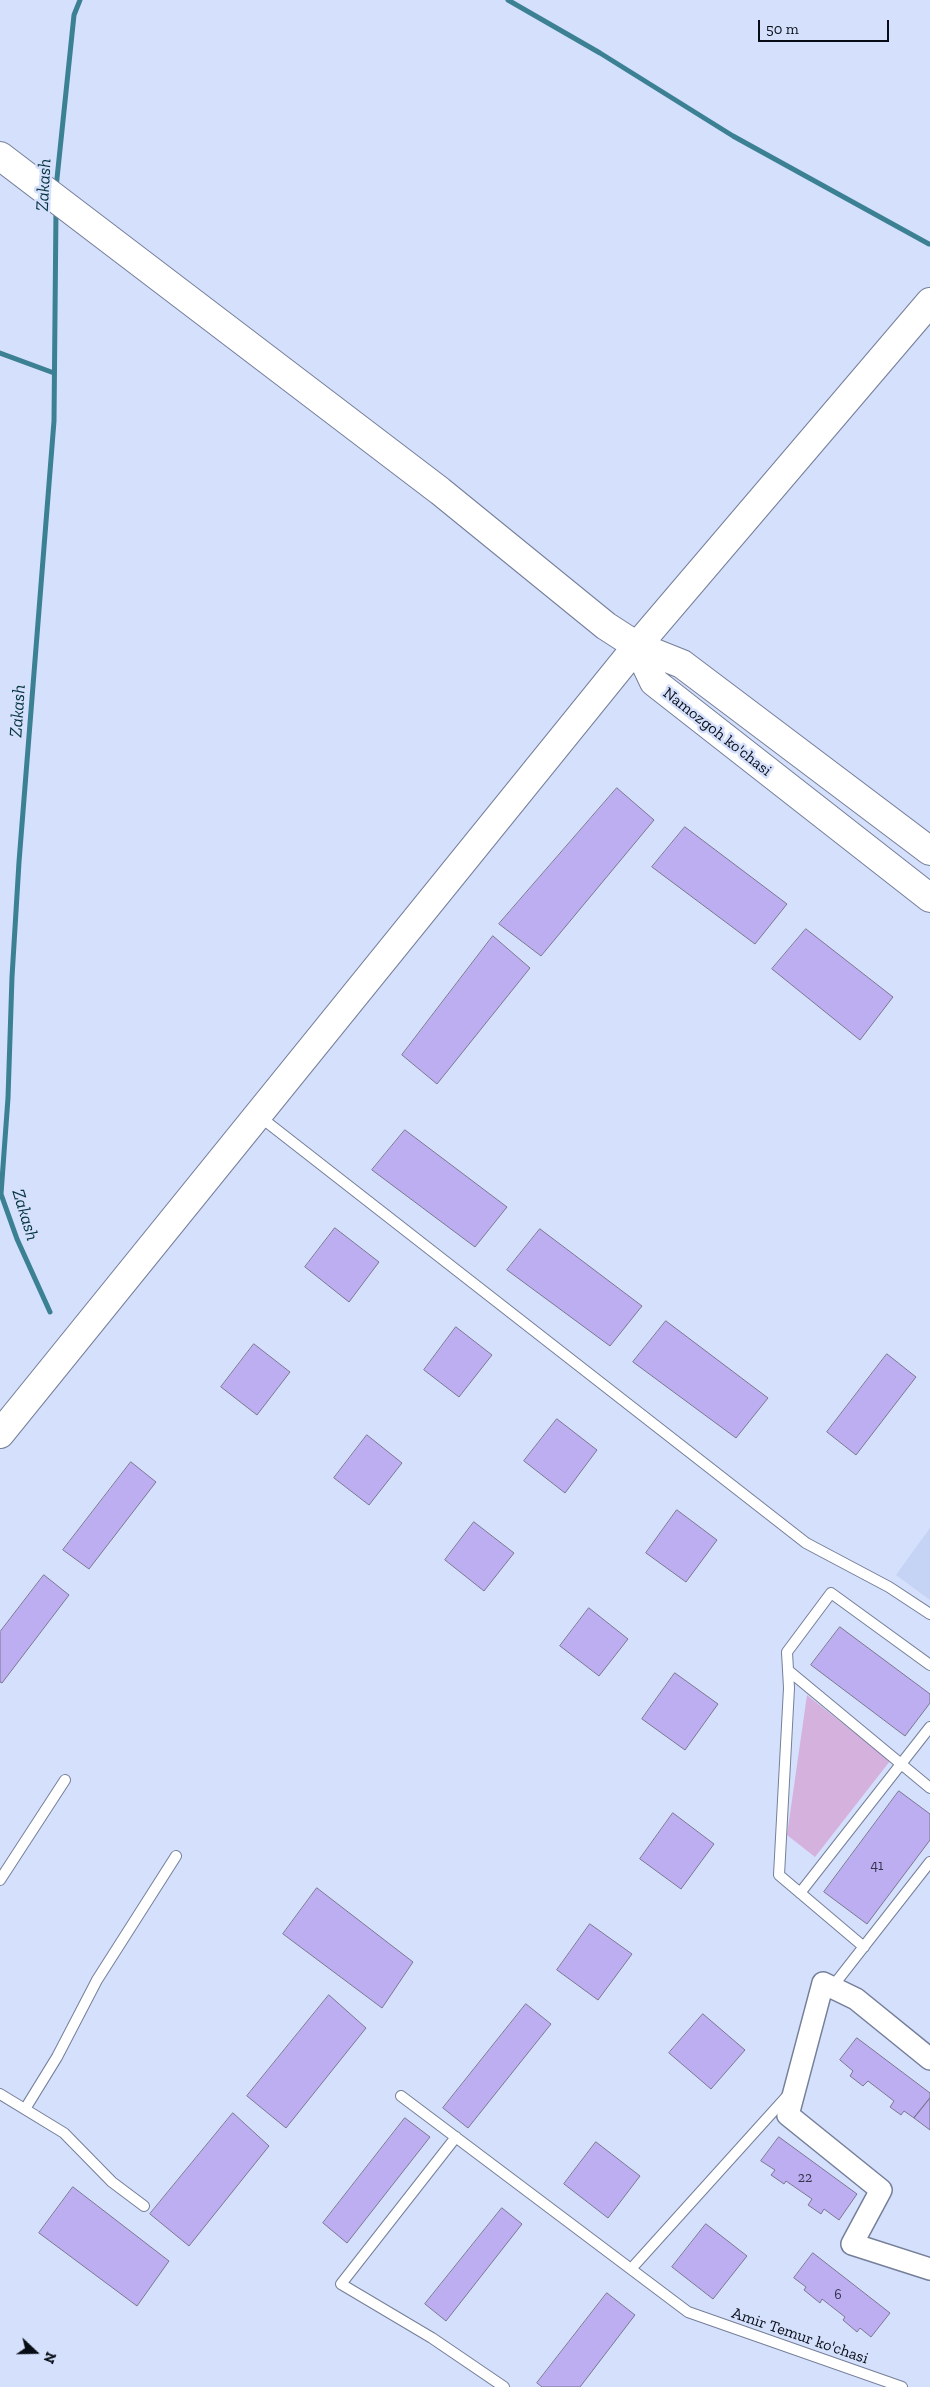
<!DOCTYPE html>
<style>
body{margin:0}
#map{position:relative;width:930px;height:2387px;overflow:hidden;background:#d4e0fc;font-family:"Zilla Slab",serif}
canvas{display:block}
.north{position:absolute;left:10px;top:2327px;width:50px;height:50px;-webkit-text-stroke:4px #d4e0fc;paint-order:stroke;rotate:111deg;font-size:14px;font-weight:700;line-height:20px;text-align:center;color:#080c15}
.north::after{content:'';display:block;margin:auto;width:18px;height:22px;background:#080c15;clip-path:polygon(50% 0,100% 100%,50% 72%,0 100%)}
.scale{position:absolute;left:758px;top:20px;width:131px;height:22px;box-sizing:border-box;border:2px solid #080c15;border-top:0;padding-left:6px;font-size:15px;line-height:18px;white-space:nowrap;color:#080c15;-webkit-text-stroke:4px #d4e0fc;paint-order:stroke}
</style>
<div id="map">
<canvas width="930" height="2387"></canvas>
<div class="north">N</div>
<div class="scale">50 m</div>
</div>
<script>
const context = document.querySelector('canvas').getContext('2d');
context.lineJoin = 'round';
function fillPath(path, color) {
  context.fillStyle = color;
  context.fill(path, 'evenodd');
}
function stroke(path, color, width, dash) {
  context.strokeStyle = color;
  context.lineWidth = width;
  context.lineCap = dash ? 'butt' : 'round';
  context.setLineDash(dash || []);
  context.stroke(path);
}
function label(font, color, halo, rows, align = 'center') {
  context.font = font + ' "Zilla Slab",serif';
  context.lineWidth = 5;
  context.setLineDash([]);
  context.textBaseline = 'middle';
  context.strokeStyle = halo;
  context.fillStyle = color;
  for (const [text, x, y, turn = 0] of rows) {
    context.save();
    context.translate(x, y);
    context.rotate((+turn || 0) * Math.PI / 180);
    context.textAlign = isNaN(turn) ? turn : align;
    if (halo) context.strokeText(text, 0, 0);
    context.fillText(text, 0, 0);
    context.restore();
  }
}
fillPath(new Path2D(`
 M930,1528V1600L896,1575Z`), '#c5d3f5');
fillPath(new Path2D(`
 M807,1695L890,1761L815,1857L787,1835Z`), '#d5b2dd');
stroke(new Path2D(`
 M508,0L600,53L733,136L929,244
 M56,188L74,15L80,0
 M0,353L54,373
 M50,1312L17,1239L1,1194L8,1098L12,977L19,862L54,421L56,209`), '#3b8093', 5);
const building = new Path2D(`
 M617,788L654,820L541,956L499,924Z
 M685,827L787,904L755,944L652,867Z
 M806,929L893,997L860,1040L772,969Z
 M493,936L530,968L437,1084L402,1055Z
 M405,1130L507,1207L475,1247L372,1170Z
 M335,1228L379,1262L349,1302L305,1267Z
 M540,1229L642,1306L610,1346L507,1270Z
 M666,1321L768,1398L736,1438L633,1362Z
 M456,1327L492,1355L459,1397L424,1370Z
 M254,1344L290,1372L257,1415L221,1387Z
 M887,1354L916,1377L856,1455L827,1432Z
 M557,1419L597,1450L565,1493L524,1461Z
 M367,1435L402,1463L369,1505L334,1478Z
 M131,1462L156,1482L89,1569L63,1550Z
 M677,1510L717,1540L686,1582L646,1553Z
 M474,1522L514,1553L484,1591L445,1560Z
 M44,1575L69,1595L2,1683L0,1682V1632Z
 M589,1608L628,1639L599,1676L560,1646Z
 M840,1627L930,1694V1703L905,1736L811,1665Z
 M675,1673L718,1704L685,1750L642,1719Z
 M899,1791L930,1814V1840L867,1924L824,1892Z
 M673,1813L714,1844L681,1889L640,1859Z
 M317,1888L413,1962L382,2008L283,1934Z
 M590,1924L632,1954L598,2000L557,1970Z
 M329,1995L366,2028L286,2128L247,2096Z
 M526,2004L551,2024L468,2128L443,2108Z
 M703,2014L745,2050L711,2089L669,2053Z
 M857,2038L930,2093V2098L914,2118L904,2111L901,2115L890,2107L894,2101L868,2081L863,2086L850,2076L853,2071L840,2060Z
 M930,2098V2130L914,2118Z
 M233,2113L269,2146L189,2246L150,2214Z
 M405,2118L430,2137L347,2243L323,2223Z
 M779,2137L857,2194L839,2220L824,2209L821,2214L808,2205L812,2199L786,2181L784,2184L771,2175L775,2170L761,2161Z
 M596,2142L640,2176L608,2218L564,2184Z
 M73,2187L169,2261L137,2306L39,2233Z
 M502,2208L522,2224L446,2321L425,2304Z
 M706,2224L747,2256L713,2299L672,2267Z
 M813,2253L890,2313L871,2337L860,2328L857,2332L843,2320L845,2317L822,2299L820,2303L804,2290L806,2287L794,2278Z
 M607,2293L635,2315L580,2387H542L537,2383Z`);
fillPath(building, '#bcaef1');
stroke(building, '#7c7791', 1);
const lane = new Path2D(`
 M259,1116L806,1543L889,1587L930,1614
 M789,1671L930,1788
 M0,1880L65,1780
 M800,1893L930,1727
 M864,1947L779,1875L789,1688L787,1652L831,1593L930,1665
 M833,1986L930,1862
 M0,2094L64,2133L112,2182L144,2206
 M401,2096L688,2312L902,2387
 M25,2109L57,2057L97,1980L176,1856
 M456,2137L341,2284L432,2338L504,2387
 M631,2269L788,2095`);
const street = new Path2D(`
 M930,2059L856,1999L823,1983L788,2115L881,2190L852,2244L930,2269`);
const secondary = new Path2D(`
 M0,156L440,491L606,626L637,646L682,664L930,851
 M637,646L654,682L930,898
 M0,1434L637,646L930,302`);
stroke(lane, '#757f99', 12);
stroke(street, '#757f99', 24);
stroke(secondary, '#757f99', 30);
stroke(lane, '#fff', 10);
stroke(street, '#fff', 21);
stroke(secondary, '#fff', 28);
label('14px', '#35344c', null, [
 ["41",877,1866],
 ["22",805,2178],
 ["6",838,2295]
]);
label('16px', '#080c15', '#d4e0fc', [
 ["Namozgoh ko'chasi",717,732,38],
 ["Amir Temur ko'chasi",800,2336,19]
]);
label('italic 18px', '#05343e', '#d4e0fc', [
 ["Zakash",44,185,-87],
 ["Zakash",18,711,-86],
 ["Zakash",25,1215,73]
]);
</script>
